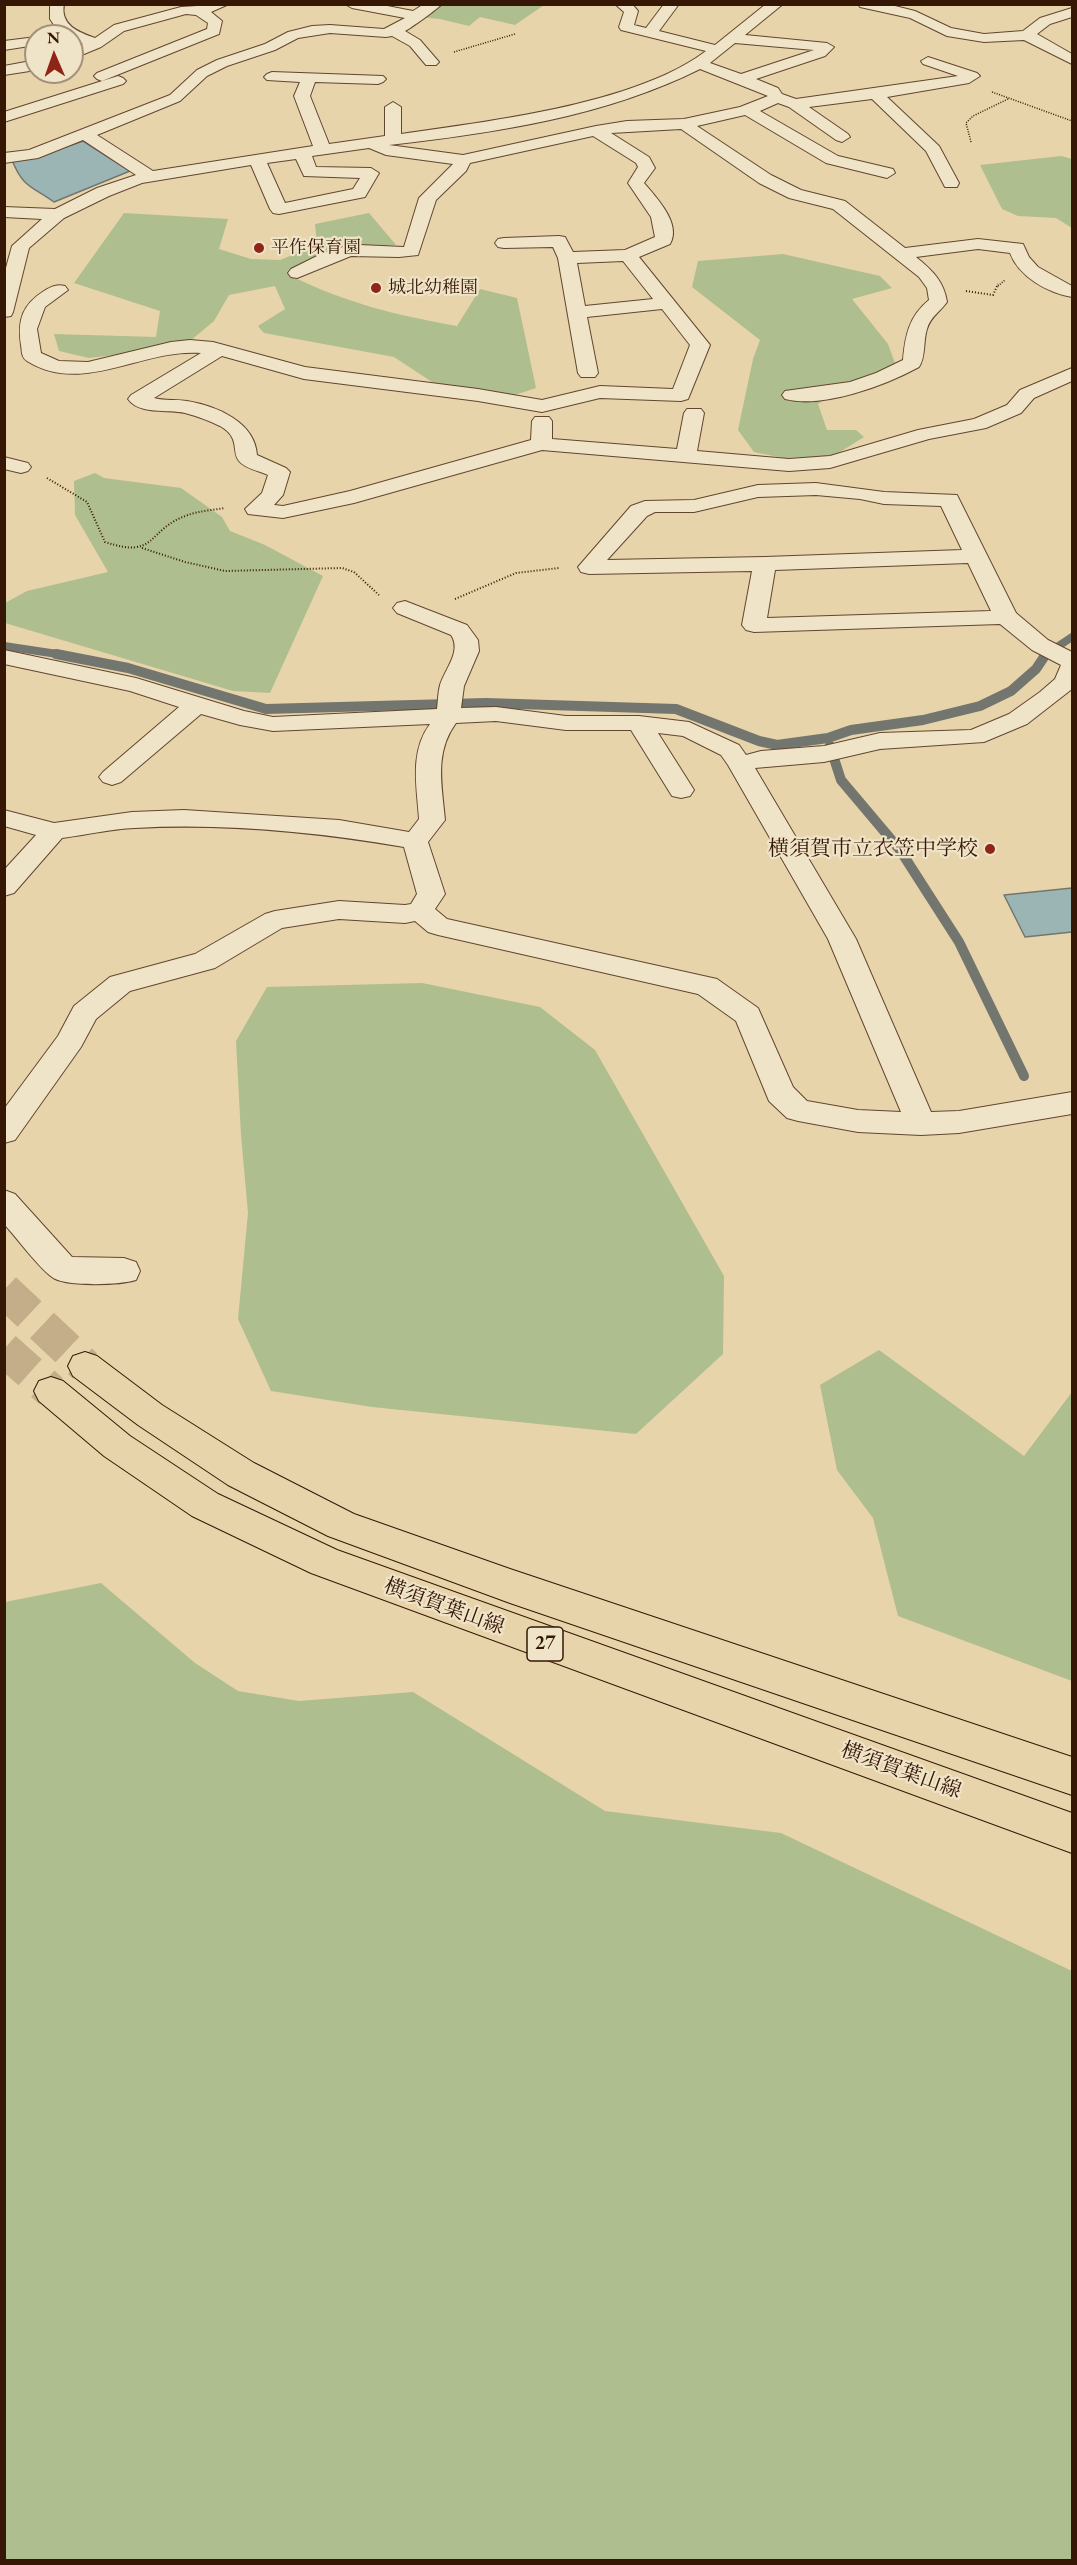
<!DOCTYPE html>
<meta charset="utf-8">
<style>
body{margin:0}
#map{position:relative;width:1077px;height:2565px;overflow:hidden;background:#e7d4ab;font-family:"EB Garamond",serif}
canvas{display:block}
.frame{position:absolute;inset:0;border:6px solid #361706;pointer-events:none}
.north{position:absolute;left:24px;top:24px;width:60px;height:60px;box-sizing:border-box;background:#efe3c8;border:2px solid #a5917a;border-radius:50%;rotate:358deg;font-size:16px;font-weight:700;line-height:24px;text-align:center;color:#361706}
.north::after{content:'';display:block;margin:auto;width:21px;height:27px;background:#8f2418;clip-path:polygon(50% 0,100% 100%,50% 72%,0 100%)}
</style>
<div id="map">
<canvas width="1077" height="2565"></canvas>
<div class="frame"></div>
<div class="north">N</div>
</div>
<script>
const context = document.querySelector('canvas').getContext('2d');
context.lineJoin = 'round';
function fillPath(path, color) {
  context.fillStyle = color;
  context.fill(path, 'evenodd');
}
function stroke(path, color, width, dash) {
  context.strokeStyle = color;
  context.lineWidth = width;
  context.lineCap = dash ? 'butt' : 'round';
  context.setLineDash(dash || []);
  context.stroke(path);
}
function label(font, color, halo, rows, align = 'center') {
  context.font = font + ' "EB Garamond","Noto Serif JP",serif';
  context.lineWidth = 4.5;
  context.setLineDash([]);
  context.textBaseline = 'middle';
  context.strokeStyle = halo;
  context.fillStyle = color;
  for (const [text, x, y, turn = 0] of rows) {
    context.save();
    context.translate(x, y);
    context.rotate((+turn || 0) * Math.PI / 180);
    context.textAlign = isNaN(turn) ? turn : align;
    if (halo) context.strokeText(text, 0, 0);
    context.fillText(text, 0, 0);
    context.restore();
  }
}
fillPath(new Path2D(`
 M442,5H544L515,25L480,17L469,26L440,19L419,17Z
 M1061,156L1072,159V228L1056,218L1018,216L1002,209L980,165Z
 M124,213L228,219L219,249L251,259L280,260L317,245L315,224L369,213L396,245L337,250L289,275C346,303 395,315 457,326L480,289L517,298L536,388L512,396L435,384L394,357L264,333L258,326L285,309L275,286L229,295L214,321L190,341L149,351L89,358L59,351L54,334L156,337L160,311L74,283Z
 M783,254L880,276L892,288L852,299L888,344L896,366L860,378L818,404L827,430H856L864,437L832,457L783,458L754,452L738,430L753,359L760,340L692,287L698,261Z
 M95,473L104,478L181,488L222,517L230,531L265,545L323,576L270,693L233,691L5,623V603L27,591L108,572L75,515L74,481Z
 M422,983L540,1007L595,1050L724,1276L723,1354L636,1434L372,1407L271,1391L238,1319L248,1213L241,1135L236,1041L267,987Z
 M879,1350L1024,1456L1072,1392V1681L898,1616L873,1518L837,1470L820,1385Z
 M101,1583L195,1663L238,1691L299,1701L413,1692L605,1811L781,1833L1072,1971V2560H5V1602Z`), '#afbe8e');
const water = new Path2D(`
 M83,141L130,171L54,202C32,186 23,188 12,160L34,158Z
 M1072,888V932L1025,937L1004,895Z`);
fillPath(water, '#9bb5b5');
stroke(water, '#73766f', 1.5);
stroke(new Path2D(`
 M4,646L64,655
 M1045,655L1072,637`), '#73766f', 8);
stroke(new Path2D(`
 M56,654L128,668L266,709L486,703L676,709L759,741L777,745L828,738L851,730L923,720L980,706L1011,691L1036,669L1046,654
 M830,746L841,780L900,850L959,942L1024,1076`), '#73766f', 10);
stroke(new Path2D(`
 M4,1290L85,1366
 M4,1349L51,1391`), '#c4ae8a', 35, [35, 17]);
const minor = new Path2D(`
 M50,4H64C60,25 78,32 95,38L114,25L181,7L229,4L211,12L222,21L219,34L102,81L97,79L94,76L97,73L207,29L208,23L196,15L186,14L124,31L101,47L72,59V49L83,44L56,28L50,19Z
 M345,4H377L413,11L424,4H442C436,10 411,28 405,31L420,40L439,62L436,65H426L410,46L392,36L386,37L330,33L298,38L275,50L227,66L207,76L180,101L97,135L153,171L313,146L294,96L300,82L267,80L264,77L267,74L272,72L383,76L386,79L383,82L378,84L315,82L310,96L329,144L385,136V107L393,102L401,107V134C476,123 551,114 623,91C652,81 681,70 706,51L621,30L619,27L624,12L615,4H632L638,11L634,25L646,28L664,4H679L659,31L715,45L766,4H783L745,35L827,43L834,47L825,56L756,79L778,88L782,94L796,99L958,76L923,64L921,61L928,57L977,73L980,76L969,83L887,97L939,146L959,183L957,187H945L926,151L872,99L809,107L848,134L850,137L842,142L836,140L789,107L778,103L760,111L838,156L893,169L895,173L887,178L826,163L745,115L697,126L771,175L801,190L845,201L905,248L978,239L1023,244L1029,257L1038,267L1072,286V297C1048,293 1019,277 1010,253L978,249L916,257C932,270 944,281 947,302C940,312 930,317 927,329C923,341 926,357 919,367C886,385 823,409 785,399L782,395L785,391L850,382L876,373L903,360C905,336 909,316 929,300L927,288L919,277L833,209L789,198L759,183L681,129L611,133L649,157L655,168L644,183C656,197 682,224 670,244L639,257L710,345L688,399L681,401L600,398L542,412L478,401L304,379L222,356L154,398C165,401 176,399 187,401C217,406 255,422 257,455L286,468L290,472L283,495L274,505L283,506L350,491L531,440L532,421L535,417H549L552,421V439L677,449L684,413L687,409H701L704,413L697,451L789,459L830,456L918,430L974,419L1007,405L1020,390L1072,368V381L1034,398L1021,413L986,428L929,439L830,468L789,471L542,450L354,503L283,518L248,514L245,509L262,493L268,475C259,471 244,468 239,461C231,451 241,438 220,426C210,421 196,416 185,413C168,409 139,415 128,399L131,395L201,353C143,348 82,396 27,361C21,357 22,351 21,345C17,320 23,304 44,291C52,286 57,284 65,286L68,290L45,307L37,329L41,353L59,361L88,362L171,342L190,340L213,342L305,367L478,389L542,400L600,386L673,389L690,345L662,309L587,317L598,373L595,377H581L578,373L558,258L553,247L504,248L498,247L495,243L498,239L504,238L559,236L565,237L573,252L625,250L655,237L651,217L628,183L638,167L636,163L593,136L470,163L466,171L436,200L418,255L399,257L351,256L297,278L291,277L288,273L291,269L321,254L343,247L359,245L404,247L419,198L453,164L386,155L369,148L312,156L316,167L371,168L379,173L365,197L279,214L273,213L270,209L251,165L142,183L109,196L64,218L29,248L13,312L11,316L4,317V275L12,246L42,219L4,217V207L55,209L97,188L136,175L83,140L38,158L4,163V153L29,150L170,95L197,70L217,60L265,44L288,32L312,26L330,25L384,29L405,18L352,8ZM735,43L814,50L741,74L710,63ZM700,69L768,96L740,107L684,119L627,121L596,126L463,155L389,145C494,133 604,117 700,69ZM296,159L304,176L360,178L353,189L285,203L267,163ZM623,261L653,299L585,306L577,263Z
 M858,4H887L915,11L951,28L984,34L1023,31L1040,18L1072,8V17L1050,24L1037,34L1072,54V64L1024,40L984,42L947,36L910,18L860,7Z
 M36,37V45L4,50V41Z
 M36,60V70L4,75V66Z
 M118,76L123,78L126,81L123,84L4,122V112Z
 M4,457L28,463L31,467L28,471L21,473L4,469Z
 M816,483L884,492L957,495L1016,613L1048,640L1072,652V689L1027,724L984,742L880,749L824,762L755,768L856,939L931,1112L959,1111L1072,1092V1114L959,1133L921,1135L858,1132L798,1121L787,1118L769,1101L736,1021L698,994L438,935L428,932L415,921L405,923L339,919L282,928L215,968L130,991L96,1019L81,1047L15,1140L4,1143V1109L58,1036L74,1006L110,977L195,954L265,914L275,911L339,901L405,905L411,904L417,894L404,847C316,832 224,823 135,828C111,829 86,835 62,838L14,893L4,896V870L36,835L4,826V810L54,823L132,812L184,810L339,820L409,832L419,819C417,787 409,752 430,724L273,731L240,725L201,714L121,782L112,785L103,782L99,777L103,772L179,707L130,691L4,664V650L136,678L244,711L273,717L437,709C438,701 438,692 440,685C445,669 462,651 451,635L397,613L393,608L397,603L405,601L467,625L478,640L479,651L464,686L461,708L496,707L566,716H639L689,722L739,745L746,755L761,751L824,746L880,733L971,730L1009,714L1040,692L1055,679L1061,665L1032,650L1000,624L754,632L746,630L742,625L752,571L589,574L581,572L578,567L631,506L645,501L694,500L758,485ZM816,495L860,499L884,504L941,506L962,550L765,557L607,560L647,516L655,512H694L758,497ZM968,563L991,611L767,618L775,570ZM496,721L566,730H631L672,796L681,798L690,796L694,790L658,733L683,736L721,755L728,765L828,939L901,1112L858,1110L807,1101L793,1087L758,1008L717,979L447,919L435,909L445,894L428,842L445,820C442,785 434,753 456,723Z
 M4,1190L15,1194L72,1257L124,1258L136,1262L140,1271L136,1280C121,1285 64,1287 52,1277C37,1266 18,1239 4,1224Z`);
const major = new Path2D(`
 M85,1352L97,1356L162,1405L254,1463L354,1514L510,1569L1072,1757V1795L510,1603L328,1536L228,1485L138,1425L73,1376L68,1366L73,1356Z
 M51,1377L63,1381L130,1436L218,1494L337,1550L1072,1813V1853L311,1573L192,1516L104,1456L39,1401L34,1391L39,1381Z`);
stroke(minor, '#62462f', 2);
stroke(major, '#361706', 2);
stroke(new Path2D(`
 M454,52L515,34
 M992,92L1072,121
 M971,142L966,123L973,116L1008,99
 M998,286L1005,280`), '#361706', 1.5, [1, 1.5]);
stroke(new Path2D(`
 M966,291L993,295L998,284
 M47,478L87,502L105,542C158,560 146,529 188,515C199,511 213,510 225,508
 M142,548L185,562L225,571L342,568L354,572L379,595
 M455,599L516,573L559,568`), '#361706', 2, [1, 2]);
fillPath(minor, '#efe3c8');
fillPath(major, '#e7d4ab');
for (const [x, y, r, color] of [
 [259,248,6,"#8f2418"],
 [376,288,6,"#8f2418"],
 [990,849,6,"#8f2418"]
]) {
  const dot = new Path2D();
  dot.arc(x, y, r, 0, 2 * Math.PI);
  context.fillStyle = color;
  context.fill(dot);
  stroke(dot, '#efe3c8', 2);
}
label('18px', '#361706', '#efe3c8', [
 ["平作保育園",271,248],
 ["城北幼稚園",388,288]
], 'left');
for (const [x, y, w] of [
 [545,1644,36]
]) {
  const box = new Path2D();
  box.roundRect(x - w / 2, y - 17, w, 34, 4.5);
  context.fillStyle = '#efe3c8';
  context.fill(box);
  stroke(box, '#361706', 1.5);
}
label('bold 20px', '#361706', null, [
 ["27",545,1644]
]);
label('21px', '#361706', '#efe3c8', [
 ["横須賀市立衣笠中学校",978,849]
], 'right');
label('21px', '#361706', '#efe3c8', [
 ["横須賀葉山線",444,1607,20],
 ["横須賀葉山線",901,1771,20]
]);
</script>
